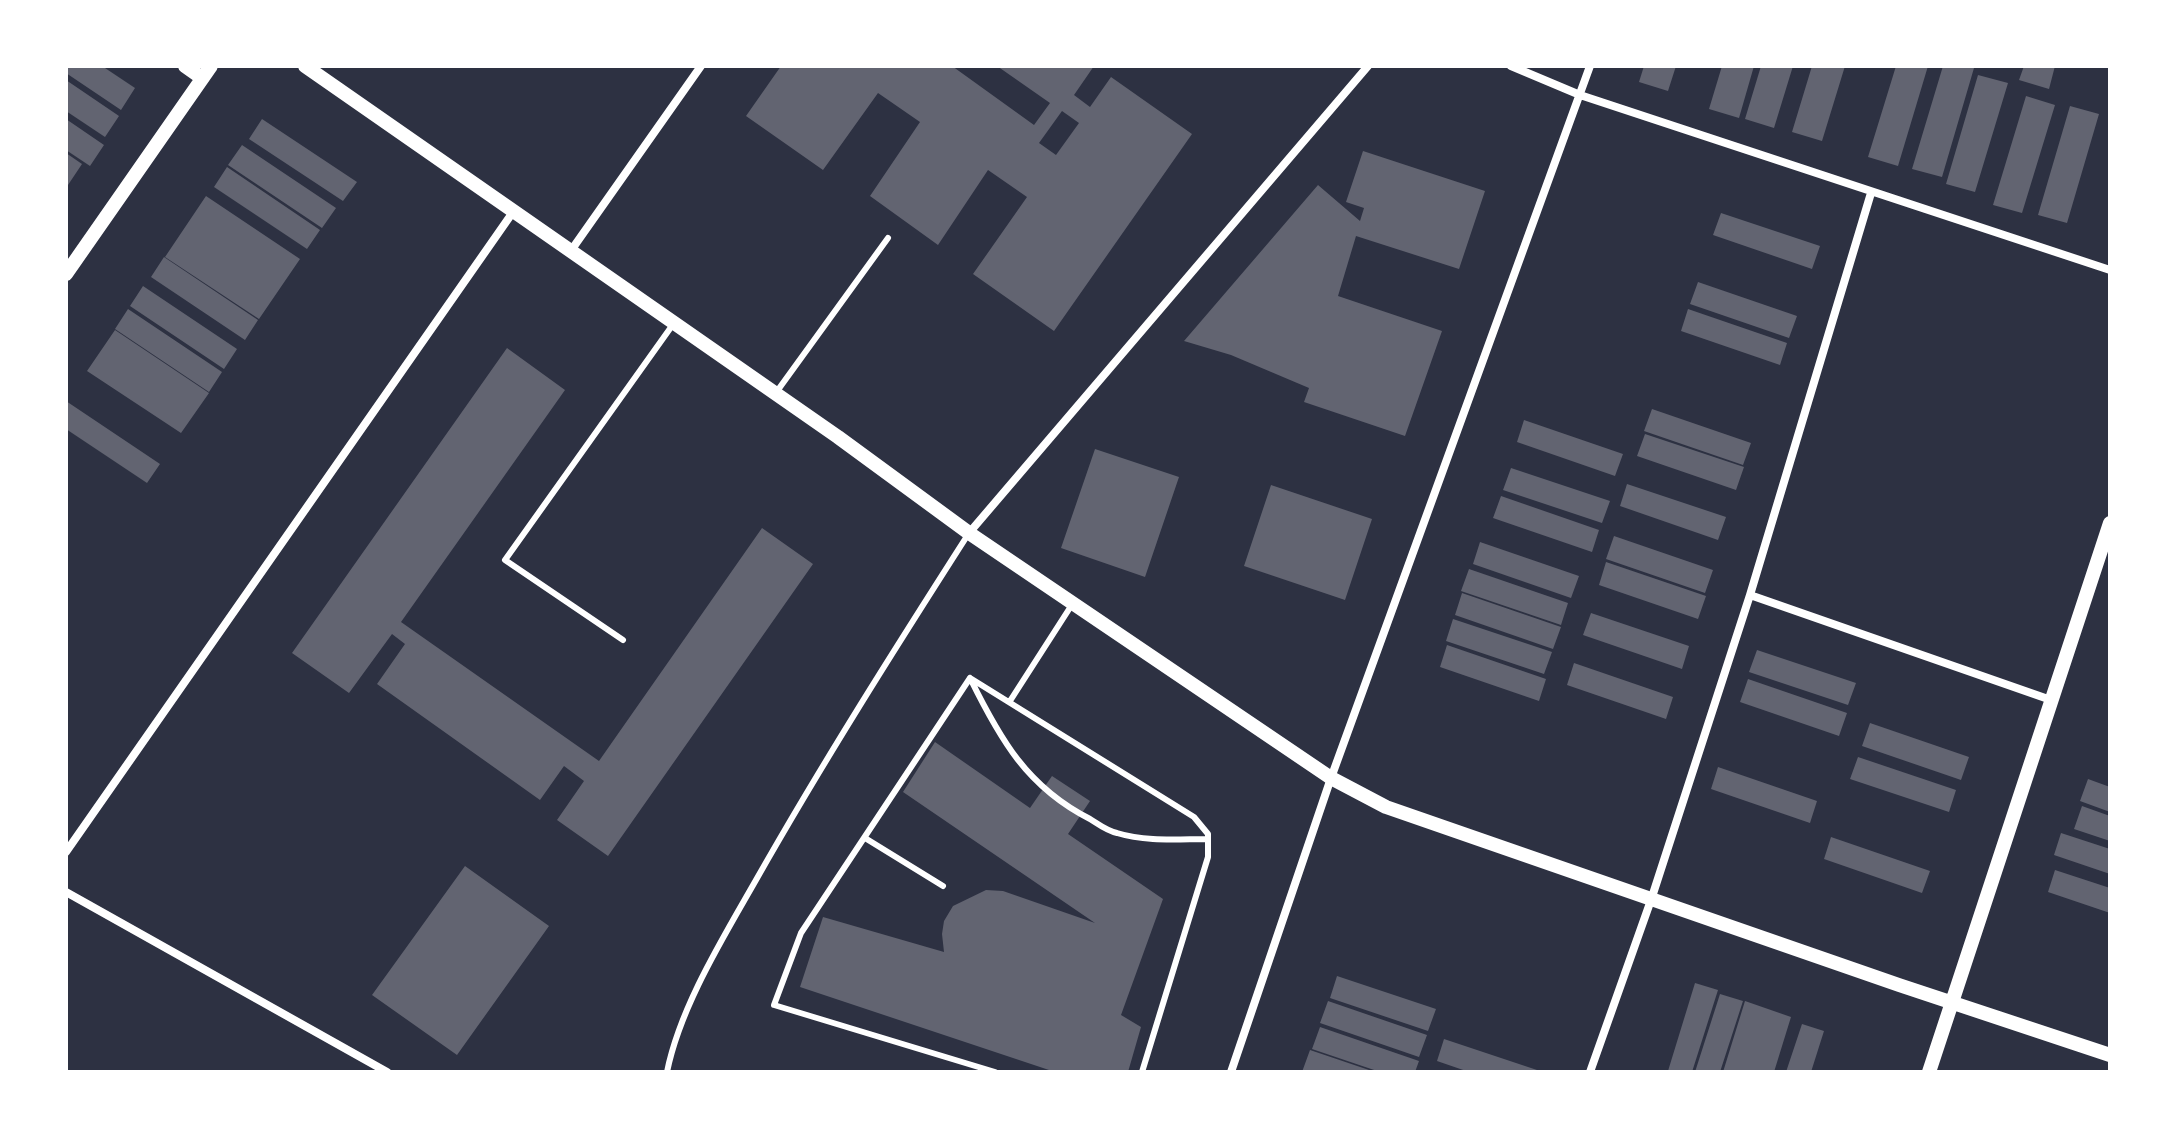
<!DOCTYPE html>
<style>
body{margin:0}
#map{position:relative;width:2176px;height:1138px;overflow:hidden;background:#2d3142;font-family:Montserrat,sans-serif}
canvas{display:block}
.frame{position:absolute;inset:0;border:68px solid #fff;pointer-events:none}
</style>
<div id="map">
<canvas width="2176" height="1138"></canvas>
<div class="frame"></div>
</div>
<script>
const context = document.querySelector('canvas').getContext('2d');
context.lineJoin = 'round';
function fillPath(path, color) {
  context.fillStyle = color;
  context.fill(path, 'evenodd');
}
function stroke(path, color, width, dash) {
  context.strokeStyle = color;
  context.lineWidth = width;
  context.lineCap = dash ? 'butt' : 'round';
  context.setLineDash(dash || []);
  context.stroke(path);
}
fillPath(new Path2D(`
 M66,66H102L135,88L121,110L66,73Z
 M781,66H952L1034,125L1050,103L997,66H1094L1074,95L1090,107L1111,77L1192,134L1054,331L973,274L1027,197L988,170L938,245L870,196L920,122L878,93L823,170L746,116ZM1062,111L1079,123L1056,155L1039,143Z
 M1644,66H1676L1668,91L1639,82Z
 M1722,66H1754L1739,118L1709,109Z
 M1761,66H1793L1774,128L1745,119Z
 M1812,66H1845L1822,141L1792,132Z
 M1896,66H1928L1898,166L1868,157Z
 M1943,66L1974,68L1942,177L1912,169Z
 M2024,66H2055L2049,89L2019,80Z
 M1978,75L2008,83L1975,192L1946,184Z
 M66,80L119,116L105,137L66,111Z
 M2026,96L2055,105L2022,213L1993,205Z
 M2070,106L2099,114L2067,223L2038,215Z
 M66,119L104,145L90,166L66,150Z
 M262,119L357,182L343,201L249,139Z
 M242,145L336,208L322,228L228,165Z
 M1363,151L1485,191L1459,269L1356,236L1338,296L1442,331L1405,436L1304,402L1309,388L1231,355L1184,341L1318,185L1360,221L1364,208L1346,202Z
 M66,153L82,164L66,188Z
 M227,167L320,230L307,249L214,187Z
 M206,196L300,259L259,319L165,257Z
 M1721,213L1820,246L1812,269L1713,235Z
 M164,257L258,320L245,340L151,277Z
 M1698,282L1797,316L1789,338L1690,304Z
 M143,286L237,349L224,369L130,306Z
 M128,309L222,372L209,392L115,329Z
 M1688,309L1787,343L1780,365L1681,331Z
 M115,330L209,393L181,433L87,371Z
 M507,348L565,390L401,622L599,761L762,528L813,564L608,856L557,820L584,781L564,766L540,800L377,684L405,644L392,634L349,693L292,653Z
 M66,401L160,464L147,483L66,429Z
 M1652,409L1751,443L1743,465L1644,431Z
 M1524,420L1623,454L1615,476L1517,442Z
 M1645,434L1744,467L1736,490L1637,456Z
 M1095,449L1179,477L1145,577L1061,548Z
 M1511,468L1610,501L1602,523L1503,490Z
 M1627,484L1726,517L1718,540L1620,506Z
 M1271,485L1372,519L1345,600L1244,566Z
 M1501,496L1599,530L1592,552L1493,518Z
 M1614,536L1713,570L1705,593L1606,559Z
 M1480,542L1579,576L1571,598L1473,564Z
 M1606,562L1706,596L1698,619L1599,585Z
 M1469,569L1568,603L1561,625L1461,591Z
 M1462,593L1561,627L1553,649L1455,615Z
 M1591,613L1689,646L1682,669L1583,635Z
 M1453,619L1552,652L1544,674L1446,641Z
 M1447,645L1546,679L1539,701L1440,667Z
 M1757,650L1856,683L1848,705L1749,672Z
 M1574,663L1673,697L1666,719L1567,685Z
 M1748,679L1847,713L1839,736L1740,702Z
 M1870,723L1969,757L1961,780L1862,746Z
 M935,742L1030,808L1052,776L1090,801L1068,834L1163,899L1121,1015L1141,1027L1128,1072H1055L800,987L823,917L944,952L942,934L944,921L953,906L986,890L1003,891L1095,923L903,792Z
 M1858,757L1956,790L1949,812L1850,779Z
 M1718,767L1817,801L1810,823L1711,789Z
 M2088,779L2110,787V812L2080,801Z
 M2082,806L2110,816V841L2074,829Z
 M2061,833L2110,849V874L2054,855Z
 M1831,837L1930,871L1922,893L1824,859Z
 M465,866L549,926L457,1055L372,995Z
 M2055,870L2110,888V913L2048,892Z
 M1337,976L1436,1009L1428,1031L1330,998Z
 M1695,983L1718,990L1692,1072H1671L1668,1071Z
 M1720,994L1743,1001L1720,1072H1695Z
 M1328,1001L1427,1035L1419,1057L1320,1023Z
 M1745,1001L1791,1017L1774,1072H1723Z
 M1802,1024L1824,1031L1811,1072H1786Z
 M1320,1027L1419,1061L1415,1072H1380L1312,1049Z
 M1444,1039L1540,1071V1072H1469L1437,1061Z
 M1310,1050L1372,1071V1072H1302Z`), '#626471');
stroke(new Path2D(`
 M775,394L888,238
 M623,640L505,560L674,323
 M970,678C1000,739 1027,787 1090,819C1098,824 1107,831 1117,833C1146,842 1178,839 1208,839
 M1010,701L1073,603
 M865,838L943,886
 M667,1072C680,1007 723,938 756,880C823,762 896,647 969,533
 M995,1072L774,1005L801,933L970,678L1194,817L1208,834V857L1142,1072`), '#fff', 6);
stroke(new Path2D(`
 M1511,66L1580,95L2110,270
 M570,252L701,66
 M969,533L1368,66
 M1750,595L2051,700
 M66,852L513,212
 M66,892L387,1072
 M1231,1072L1331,778L1590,66
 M1590,1072L1651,900L1750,595L1871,193`), '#fff', 8);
stroke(new Path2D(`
 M185,66L202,78
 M305,66L838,437L969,533L1331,778L1386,807L1899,985L2110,1055
 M66,274L211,66
 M1929,1072L2110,523`), '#fff', 14);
</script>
